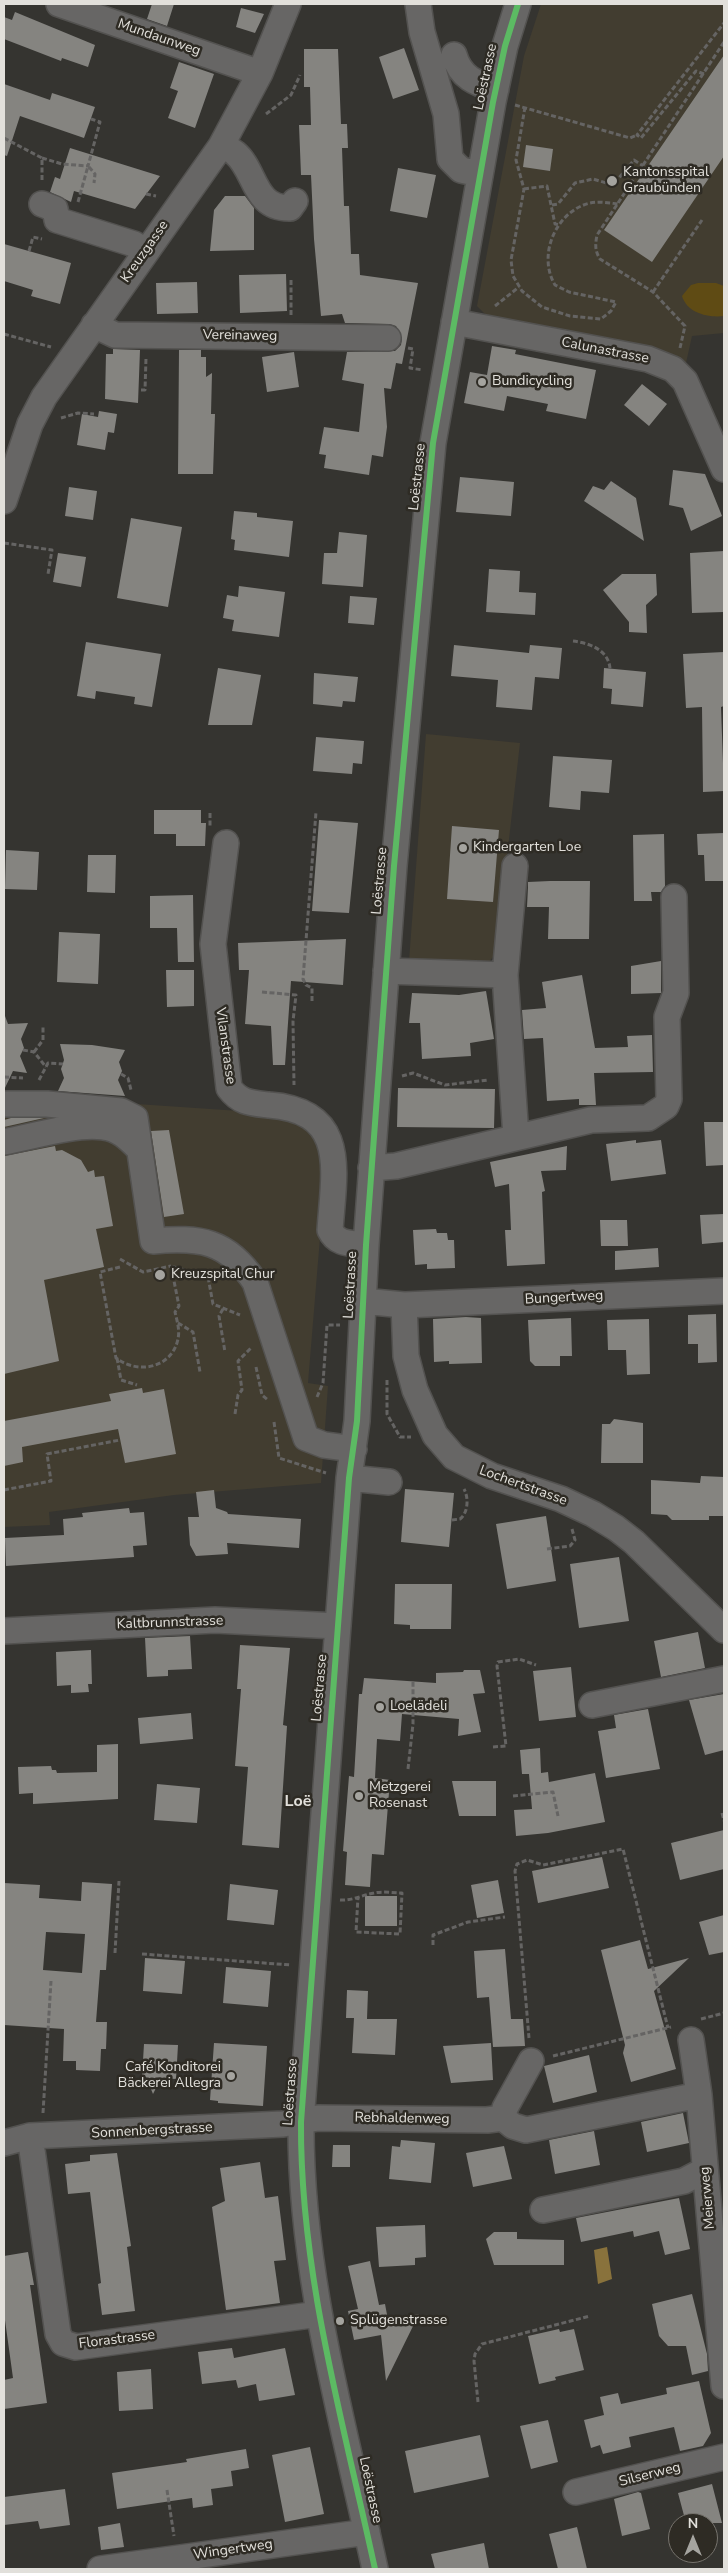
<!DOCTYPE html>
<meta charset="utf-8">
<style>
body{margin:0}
#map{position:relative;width:728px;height:2573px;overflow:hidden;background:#353430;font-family:"Nunito Sans",sans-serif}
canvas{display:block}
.frame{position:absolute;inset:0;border:5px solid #e2e0db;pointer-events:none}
.north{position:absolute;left:668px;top:2513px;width:50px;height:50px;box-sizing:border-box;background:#2e2b24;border:1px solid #76736d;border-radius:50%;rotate:0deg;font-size:14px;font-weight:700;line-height:20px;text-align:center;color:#e2e0db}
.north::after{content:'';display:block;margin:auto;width:18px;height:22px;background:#a5a49f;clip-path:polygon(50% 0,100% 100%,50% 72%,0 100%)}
</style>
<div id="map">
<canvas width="728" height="2573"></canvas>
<div class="frame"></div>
<div class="north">N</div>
</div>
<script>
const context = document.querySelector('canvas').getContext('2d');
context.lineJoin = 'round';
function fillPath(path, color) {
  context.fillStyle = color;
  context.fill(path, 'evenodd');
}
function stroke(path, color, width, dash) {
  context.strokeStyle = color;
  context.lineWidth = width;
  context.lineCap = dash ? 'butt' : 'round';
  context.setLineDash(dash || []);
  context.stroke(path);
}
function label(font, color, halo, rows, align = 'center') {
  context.font = font + ' "Nunito Sans",sans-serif';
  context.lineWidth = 5;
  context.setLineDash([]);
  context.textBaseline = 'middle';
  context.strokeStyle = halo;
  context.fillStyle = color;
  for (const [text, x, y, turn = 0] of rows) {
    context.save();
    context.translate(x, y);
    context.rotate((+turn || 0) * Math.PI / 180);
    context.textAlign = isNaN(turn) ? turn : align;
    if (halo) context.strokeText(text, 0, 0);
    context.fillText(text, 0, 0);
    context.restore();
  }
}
fillPath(new Path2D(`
 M541,4H724V333L692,336L686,363L496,320L484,313L477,306L524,56Z
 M426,734L520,743L496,953L489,962L475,965L409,961Z
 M4,1095L284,1114L314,1133L326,1165L308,1383L328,1386L321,1483L174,1495L49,1512L50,1525L4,1527Z`), '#423d30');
fillPath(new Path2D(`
 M698,283H716L724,286V316C708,318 687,313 682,296L691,285Z`), '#5f4b14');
fillPath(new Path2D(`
 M607,2247L612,2279L598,2284L594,2250Z`), '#89723c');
fillPath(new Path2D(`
 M152,4H174L167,26L147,19Z
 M241,8L264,14L255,33L236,27Z
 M15,12L95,45L88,67L62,58L61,61L4,39V17L12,20Z
 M404,48L419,90L393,99L379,57Z
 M304,49H338L341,124H347L348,148H342L344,206H349L351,254H359L360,275L418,283L402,364L396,363L391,389L384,388L387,427L383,457L372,455L369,475L324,468L326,455L319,454L324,427L359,432L364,384L342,380L347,352L395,351L401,345L402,338L396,326L389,324L345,323L342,314L321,316L314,239L311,175H301L299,125H311L310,87H304Z
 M724,55V156L652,262L604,230Z
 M179,62L214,74L195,128L168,118L178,91L170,88Z
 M4,84L50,100L52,93L95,107L84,138L20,116L7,156L4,155Z
 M526,145L553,149L550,171L523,167Z
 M70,148L160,176L135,209L74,191L71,202L50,192L55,177L60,179Z
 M398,168L436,175L427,218L390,211Z
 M225,196H245L254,208V250L210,251L214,210Z
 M4,244L71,263L60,304L31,296L33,290L4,281Z
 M286,274L287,311L240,313L239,275Z
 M197,282L198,313L157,314L156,283Z
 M492,346L516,350L515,354L596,370L586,419L546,411L548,404L507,396L504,411L464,403L470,372L487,375Z
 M113,349L140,350L138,403L105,399L106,354H113Z
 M179,350H201V357H206V377L212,373L211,414H215L213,474H178Z
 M294,352L299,387L267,392L262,357Z
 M642,384L667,404L649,426L624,405Z
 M99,411L117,414L114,433L108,432L105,450L77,445L82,414L98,417Z
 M673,470L705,474L722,516L691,531L683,508L669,505Z
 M460,477L514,482L511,516L456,512Z
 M611,481L636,498L644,541L584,501L593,486L604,490Z
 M69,487L97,491L93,520L65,516Z
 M234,511L257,513V517L293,521L289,557L234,550L235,540L231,539Z
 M131,518L182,527L168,607L117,598Z
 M339,532L367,535L363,587L322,584L324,553H337Z
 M724,551V612L692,613L690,553Z
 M58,553L86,557L81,587L53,582Z
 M489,569L520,571L519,592L536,593L535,615L486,612Z
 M622,574H656L657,595L646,605L647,633L629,632V622L603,590Z
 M239,586L285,592L279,637L232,631L234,620L223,618L227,595L238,597Z
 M350,596L377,598L374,625L348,623Z
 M86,642L161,654L152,707L134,704L135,697L96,691L95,699L77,696Z
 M454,645L529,653L530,645L562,648L559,679L535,677L532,710L496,707L498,680L451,676Z
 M724,652V706L721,707L724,791L703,792L702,707L686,708L683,654Z
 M218,668L261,675L252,725H208Z
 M604,668L646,672L643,707L611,704L612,689L603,688Z
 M314,673L358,677L355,702L343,701L342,707L313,704Z
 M316,737L364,741L362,764L353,763L352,774L313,771Z
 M553,756L612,760L609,793L581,791L580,810L549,807Z
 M154,810H201V823H206L205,846H176V834H154Z
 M319,820L358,823L349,913L312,911Z
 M452,826L499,830L493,902L447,899Z
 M724,833V881H705L704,855H698L697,834Z
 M664,834L665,886L661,892H651L652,901H634L633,835Z
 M6,850L39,852L37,890L5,889Z
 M88,855H116L115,893L87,892Z
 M550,881H590L589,939H548L549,907H527L528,887V882Z
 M193,895L194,962H178L177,928H150V896Z
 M59,932L100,934L98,984L57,982Z
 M346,939L343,985L291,981L285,1065H273L271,1026L245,1024L249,970H239L238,943Z
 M661,961V993L631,994V966Z
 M166,970H194V1006L167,1007Z
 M582,975L595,1048L628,1047L627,1036L652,1035L653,1072L594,1073L596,1105H579V1099L547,1101L543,1038L524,1039L522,1010L546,1008L542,982Z
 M486,991L494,1039L470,1043L471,1056L422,1059L420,1023H409L412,993L459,995Z
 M5,1016L8,1024L28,1023L21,1039L24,1048L20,1056L27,1073L13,1071L4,1090Z
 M60,1044L92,1045L125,1050L119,1062L122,1071L118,1080L125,1096L58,1091L64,1078L61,1069L64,1060Z
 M398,1088L495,1089L494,1128L397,1127Z
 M11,1118H44L4,1127V1120Z
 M704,1122H724V1165L706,1166Z
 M169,1130L184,1214L164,1217L151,1131Z
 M636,1140V1143L661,1140L666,1174L611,1181L606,1144Z
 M55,1146L56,1151L62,1150L81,1160L88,1172L94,1170L95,1177L104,1176L113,1226L96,1229L104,1267L44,1280L59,1361L4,1374V1156Z
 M567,1146L566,1170L541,1171L545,1191L542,1192L545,1264L507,1266L505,1230H511L509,1184L495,1187L490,1162Z
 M724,1214V1242L702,1244L700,1215Z
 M600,1220H627L628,1246H601Z
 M436,1229L437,1233H447L448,1240H454L455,1268L427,1269V1264L415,1265L413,1230Z
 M658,1248L659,1267L615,1270V1251Z
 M716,1314L717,1362L698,1363V1344H688V1315Z
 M466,1317L481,1318L482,1363L449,1364V1361L434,1362L433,1319Z
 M571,1318L572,1356H560V1366H535L530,1361L528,1320Z
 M649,1319L650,1374L627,1375L626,1350H608L607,1320Z
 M142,1388L143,1393L164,1389L176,1454L125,1463L118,1429L22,1447L23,1462L4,1466V1421L111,1401L109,1394Z
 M614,1419L643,1423V1463H601L602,1424H610Z
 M701,1476L724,1477V1516H709V1520H672L667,1515L651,1514V1480L700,1483Z
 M405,1489L454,1493L449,1547L401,1542Z
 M214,1490L216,1508L227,1512L228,1514L301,1519L299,1548L227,1543L228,1554L196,1556L190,1545L188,1517H199L196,1492Z
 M129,1508L130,1513L144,1512L147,1545L133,1546L134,1557L6,1566L5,1538L64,1535L63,1519L83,1517L82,1513Z
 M546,1516L556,1581L507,1589L496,1524Z
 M619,1557L629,1621L579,1628L570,1564Z
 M395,1584H452L451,1629H410V1625L394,1624Z
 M698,1632L705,1668L661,1677L654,1641Z
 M190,1636L192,1669L168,1670V1676L147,1677L145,1638Z
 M240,1645L290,1648L283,1725L287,1726L279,1848L242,1845L248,1767L235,1766L241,1689H237Z
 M91,1650L92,1684H88L89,1692L71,1693V1685L57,1686L56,1652Z
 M571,1667L576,1717L539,1721L533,1671Z
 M464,1670H480L485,1693L473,1694L481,1732L458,1736L459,1719L402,1714L400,1741L377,1739L375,1778L390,1780L384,1855L372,1854L370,1887L345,1885L347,1852L343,1851L349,1776L354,1777L359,1694H362L364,1678L436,1683V1673L463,1672Z
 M724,1694V1750L705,1755L689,1700Z
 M648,1709L660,1769L606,1778L598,1731L616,1728L614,1715Z
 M191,1713L193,1739L140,1744L138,1718Z
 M118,1744V1799L33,1804V1793L19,1794L18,1767L51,1766L52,1770H56L57,1773L97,1772V1745Z
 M540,1748L541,1773L548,1772L549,1782L595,1773L605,1822L548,1833L516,1836L514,1810L532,1809L529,1774H522L520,1750Z
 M452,1781H496V1816H459Z
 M157,1784L200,1788L197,1823L154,1820Z
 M724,1830V1869L680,1880L671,1843Z
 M602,1857L609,1888L538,1903L532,1871Z
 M498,1880L504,1913L477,1918L471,1885Z
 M82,1882L112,1884L106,1970H100L96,2022H107L106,2049H101L100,2071L76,2070V2061H63L64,2029L4,2025V1883L40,1885L39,1898L81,1901ZM46,1932L85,1934L82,1973L43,1970Z
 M230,1884L278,1890L274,1925L227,1920Z
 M365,1896H397V1926H365Z
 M724,1915V1952L709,1955L699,1922Z
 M640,1940L648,1969L689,1958L654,1991L676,2069L631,2082L623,2053L625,2045L601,1950Z
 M505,1949L511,2019H523L525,2046L493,2047L489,1997L477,1998L474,1951Z
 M145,1958L185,1961L182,1994L143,1991Z
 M226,1967L271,1971L268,2007L223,2003Z
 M347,1990L368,1991L367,2019H397L395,2055L352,2053L354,2018H346Z
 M214,2043L267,2046L263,2106L218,2103V2101L210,2100Z
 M491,2043L493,2080L451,2083L443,2046Z
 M144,2044L178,2045L176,2079L161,2078L153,2094L146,2077H142Z
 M589,2055L597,2092L553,2103L544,2066Z
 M683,2113L689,2143L647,2152L641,2122Z
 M594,2131L600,2165L555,2174L549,2140Z
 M401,2140L435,2143L431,2183L389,2179L392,2146L400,2147Z
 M333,2145H350V2167H332Z
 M504,2146L512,2179L473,2187L466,2153Z
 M117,2153L131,2246L127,2247L135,2311L102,2315L98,2284L101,2283L90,2192L68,2194L65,2164L90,2161V2155Z
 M260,2162L265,2198L278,2196L286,2260L274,2261L280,2303L226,2310L212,2207L225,2201L220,2168Z
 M679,2198L690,2249L665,2255L659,2231L634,2237L633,2231L581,2242L576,2218Z
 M425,2225L426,2257L415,2258V2265L379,2267L376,2227Z
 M494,2232H517V2239L564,2240V2265H494L486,2239Z
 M28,2252L34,2285H30L47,2403L4,2409V2380L13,2378L4,2313V2256Z
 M370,2261L379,2305L385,2304L388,2320L419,2314L386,2381L381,2335L354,2340L348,2311L358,2309L348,2266Z
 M692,2294L707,2354L708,2371L692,2375L686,2346H668L659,2336L652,2304Z
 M559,2329L560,2332L574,2329L584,2370L555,2377L556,2380L539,2384L528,2336Z
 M232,2348L234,2358L285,2348L295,2395L259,2401L256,2384L238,2388L236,2380L202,2384L198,2352Z
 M151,2369L153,2409L119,2411L117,2372Z
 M699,2381L711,2433L703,2446L680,2451L674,2427L629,2437L631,2447L603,2454L600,2445L591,2448L584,2420L604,2415L600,2397L618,2393L621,2404L667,2394L666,2388Z
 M548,2420L558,2462L531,2469L520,2426Z
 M480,2435L489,2477L414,2493L405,2451Z
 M310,2447L324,2514L285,2522L272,2455Z
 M246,2449L249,2468L231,2471L233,2486L211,2489L213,2505L193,2508L192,2498L117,2509L112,2473L187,2462L186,2459Z
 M712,2484L722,2523H686L678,2493Z
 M65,2489L70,2525L40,2529L38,2521L4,2525V2497Z
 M638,2492L641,2493L650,2529L622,2536L614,2499Z
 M120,2523L124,2547L101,2550L98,2527Z
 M577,2527L587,2569H558L549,2534Z
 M484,2543L489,2569H435L431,2554Z`), '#858480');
const minor = new Path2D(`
 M59,4L260,73
 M418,4L422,32L446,114L450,159L461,170L480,174
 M454,55C460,77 476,84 496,89
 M221,146C225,148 232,150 235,153C256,170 253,209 290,208L295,201
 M42,204L55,209L57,220L134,244L146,251
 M454,322L648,359L673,369L685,381L724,469
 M94,325L115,335L388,338
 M4,501L30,424L44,397L221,146L260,73L288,4
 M226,843L213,944L229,1088C240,1103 251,1103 269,1105C349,1111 334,1171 330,1230C337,1245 351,1243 366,1245
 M515,866L505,975L516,1137
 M386,971L505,975
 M4,1104H47L121,1111L135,1118L153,1241C200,1237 227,1240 255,1282L306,1438L324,1445L354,1449
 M4,1142C31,1137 76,1123 103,1127C118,1128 129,1139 139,1149
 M371,1168L396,1166L591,1120L648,1118L666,1106L669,1099L667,1017L676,993L674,897
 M363,1301L404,1305L406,1356L415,1390L435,1435L454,1457L492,1476L561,1499L593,1514L616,1528L634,1542L724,1630
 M404,1305L724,1291
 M349,1478L389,1482
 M4,1631L215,1620L337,1626
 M592,1705L724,1679
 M691,2040L699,2095L724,2386
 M503,2118L505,2108L531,2061
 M30,2136L58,2334L63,2343L76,2347L319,2314
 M4,2143L30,2136L283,2124L318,2118L487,2120L503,2118L513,2126L526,2130L699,2095
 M543,2210L684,2181L705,2170
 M576,2492L724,2457
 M100,2569L367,2532
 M375,2569C343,2421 300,2274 301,2122L349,1478L357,1421L366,1245L394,866L433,443L493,102L505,46L518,4`);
stroke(minor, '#535250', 28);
stroke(new Path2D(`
 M704,74L696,71L641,138L637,135L724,23
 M515,105L630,138L637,135
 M525,107L516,160L524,189L511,260L513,276L522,291L542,307L570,316L601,319L611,311L616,302L569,292L555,285C537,255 556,211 590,203C599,201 609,203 618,204
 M266,114L291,95L300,75
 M4,138L42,158V181
 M42,158L62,164L88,166L100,122L91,119
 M89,167L95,174L94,183
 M524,189L547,186L555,224L560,225
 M146,194L156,196
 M78,202L88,166
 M552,205L558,204L575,183L593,179L613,185L634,160L643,166
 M29,251L33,237L42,239
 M291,280V315
 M653,292L702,220
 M495,306L519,287
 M4,334L51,347
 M408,348L413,349L410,368L423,370
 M680,348L685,326L653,292L600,259C595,251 595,245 597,235L724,42
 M141,390H145L146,358
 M61,418L78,413L94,414
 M4,543L52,550L48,574
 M573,641C589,643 609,650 610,669
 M210,813V827
 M262,992L296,995L293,1021L294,1085
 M312,1001V988L306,985L303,979L316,812
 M23,1050L34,1052L46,1067
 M34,1052L43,1040V1027
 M121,1074L128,1078L131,1090
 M402,1076L413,1073L445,1085L488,1080
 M4,1077L23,1078
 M39,1080L48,1063L63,1064
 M120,1259L143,1272L171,1266
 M120,1267L100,1272L116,1358C138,1375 172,1368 178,1339C180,1330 177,1321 175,1312L179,1306L171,1266L208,1277L213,1304L240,1315
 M223,1309L219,1316L225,1352
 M178,1323L193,1332L200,1372
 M117,1358L121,1380L137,1385
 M256,1367L262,1395L268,1400
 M387,1380V1414L400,1437H411
 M317,1397L323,1383L327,1325H340
 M235,1414L238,1395L242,1390L238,1361L251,1348
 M274,1422L279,1458L326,1473
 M4,1490L51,1481L47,1454L120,1440
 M452,1520L460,1519C468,1513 469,1498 464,1489
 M547,1549L570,1546L575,1540L572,1529
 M493,1747L506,1746L497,1666L498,1662L519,1659L536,1665
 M408,1769L413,1724V1682
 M513,1796L553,1792L558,1816
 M722,1813L724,1821
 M340,1900C352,1901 362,1895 374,1893C383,1891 393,1893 402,1893L400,1934L356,1932L358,1897
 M433,1945V1935L468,1922L505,1917
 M115,1953L119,1881
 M142,1954L291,1965
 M701,2019L724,2013
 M529,2038L515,1871L517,1864L527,1860L543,1865L623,1849L668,2028
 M553,2056L671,2027
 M43,2113L51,1981
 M478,2402L474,2361L475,2354L482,2344L590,2316
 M167,2490L174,2536`), '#656463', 3, [5, 2.5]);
stroke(minor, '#676665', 25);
stroke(new Path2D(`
 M375,2569C343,2421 300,2274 301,2122L349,1478L357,1421L366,1245L394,866L433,443L493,102L505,46L518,4`), '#5cba63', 6);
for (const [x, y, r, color] of [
 [612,181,6,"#a5a49f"],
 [482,382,5,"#a5a49f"],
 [463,848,5,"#a5a49f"],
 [160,1275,6,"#a5a49f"],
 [380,1707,5,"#a5a49f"],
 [359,1796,5,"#a5a49f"],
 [231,2076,5,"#a5a49f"],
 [340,2321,5,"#a5a49f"]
]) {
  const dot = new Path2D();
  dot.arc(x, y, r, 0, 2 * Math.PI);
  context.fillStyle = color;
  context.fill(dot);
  stroke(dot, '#2e2b24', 2);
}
label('14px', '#e2e0db', '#2e2b24', [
 ["Mundaunweg",159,38,19],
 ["Loëstrasse",486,77,-78],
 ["Kreuzgasse",145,252,-55],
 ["Vereinaweg",240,336,1],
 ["Calunastrasse",605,351,11],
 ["Loëstrasse",418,477,-84],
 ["Loëstrasse",380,881,-85],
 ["Vilanstrasse",225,1046,82],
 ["Loëstrasse",351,1285,-87],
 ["Bungertweg",564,1298,-3],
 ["Lochertstrasse",523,1486,20],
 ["Kaltbrunnstrasse",170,1623,-2],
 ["Loëstrasse",320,1688,-85],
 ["Loëstrasse",291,2092,-86],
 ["Rebhaldenweg",402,2119,1],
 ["Sonnenbergstrasse",152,2131,-3],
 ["Meierweg",708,2198,-95],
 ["Florastrasse",117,2340,-7],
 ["Silserweg",650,2475,-14],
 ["Loëstrasse",370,2490,78],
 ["Wingertweg",233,2550,-8]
]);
label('14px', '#e2e0db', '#2e2b24', [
 ["Kantonsspital",623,173],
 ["Graubünden",623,189],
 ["Bundicycling",492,382],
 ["Kindergarten Loe",473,848],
 ["Kreuzspital Chur",171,1275],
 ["Loelädeli",390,1707],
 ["Metzgerei",369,1788],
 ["Rosenast",369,1804],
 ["Café Konditorei",221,2068,"right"],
 ["Bäckerei Allegra",221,2084,"right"],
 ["Splügenstrasse",350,2321]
], 'left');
label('bold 16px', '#e2e0db', '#2e2b24', [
 ["Loë",298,1802]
]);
</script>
